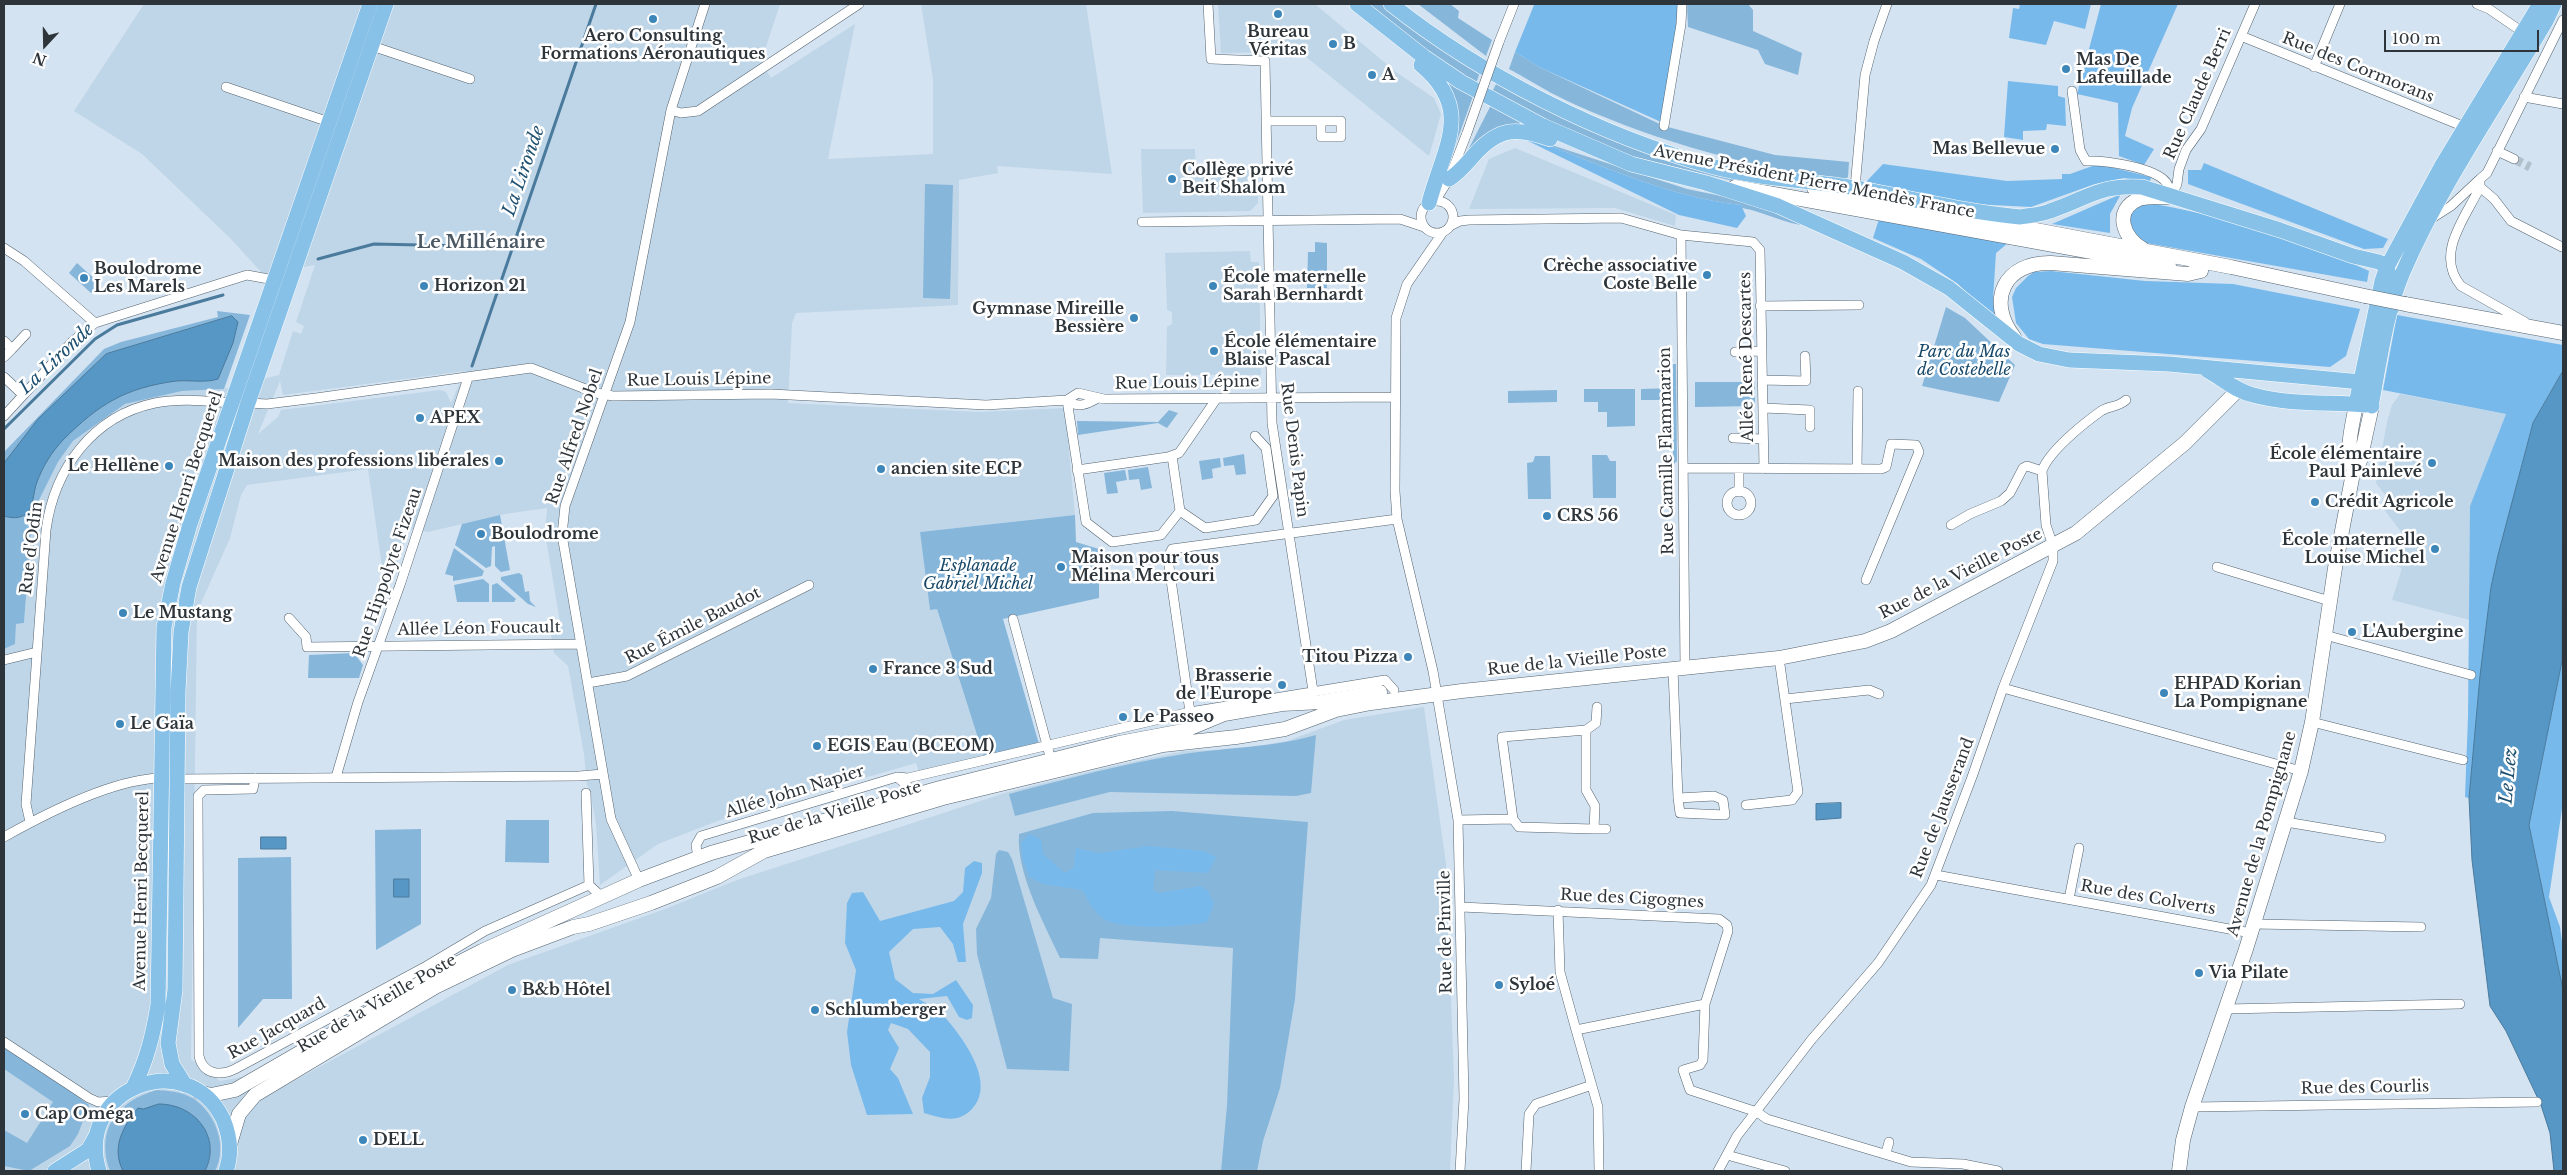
<!DOCTYPE html>
<meta charset="utf-8">
<style>
body{margin:0}
#map{position:relative;width:2567px;height:1175px;overflow:hidden;background:#d3e3f1;font-family:"Libre Baskerville",serif}
canvas{display:block}
.frame{position:absolute;inset:0;border:5px solid #2e353a;pointer-events:none}
.north{position:absolute;left:20px;top:20px;width:50px;height:50px;-webkit-text-stroke:4px #fff;paint-order:stroke;rotate:201deg;font-size:14px;font-weight:700;line-height:20px;text-align:center;color:#2e353a}
.north::after{content:'';display:block;margin:auto;width:18px;height:22px;background:#2e353a;clip-path:polygon(50% 0,100% 100%,50% 72%,0 100%)}
.scale{position:absolute;left:2384px;top:30px;width:155px;height:22px;box-sizing:border-box;border:2px solid #2e353a;border-top:0;padding-left:6px;font-size:15px;line-height:18px;white-space:nowrap;color:#2e353a;-webkit-text-stroke:4px #fff;paint-order:stroke}
</style>
<div id="map">
<canvas width="2567" height="1175"></canvas>
<div class="frame"></div>
<div class="north">N</div>
<div class="scale">100 m</div>
</div>
<script>
const context = document.querySelector('canvas').getContext('2d');
context.lineJoin = 'round';
function fillPath(path, color) {
  context.fillStyle = color;
  context.fill(path, 'evenodd');
}
function stroke(path, color, width, dash) {
  context.strokeStyle = color;
  context.lineWidth = width;
  context.lineCap = dash ? 'butt' : 'round';
  context.setLineDash(dash || []);
  context.stroke(path);
}
function label(font, color, halo, rows, align = 'center') {
  context.font = font + ' "Libre Baskerville",serif';
  context.lineWidth = 5;
  context.setLineDash([]);
  context.textBaseline = 'middle';
  context.strokeStyle = halo;
  context.fillStyle = color;
  for (const [text, x, y, turn = 0] of rows) {
    context.save();
    context.translate(x, y);
    context.rotate((+turn || 0) * Math.PI / 180);
    context.textAlign = isNaN(turn) ? turn : align;
    if (halo) context.strokeText(text, 0, 0);
    context.fillText(text, 0, 0);
    context.restore();
  }
}
fillPath(new Path2D(`
 M144,4H780L761,62L771,78L855,24L828,159L933,154V79L921,4H1086L1112,174L997,166L998,173L959,180L958,305L796,313L792,323L788,403L979,412L1065,408L1075,515L920,532L930,609H937L984,757L919,772L916,763L720,820L658,844L600,885L596,824L590,790L587,785L584,754L568,666L554,653L551,634L560,622L545,533L547,508L505,514L428,532L409,529L396,566L382,567L368,469L247,485L241,495L230,538L197,612L191,1059L220,1081L257,1074L286,1085L508,965L665,909L737,880L1008,792L1104,768L1185,751L1238,749L1287,741L1344,720L1424,707L1446,864L1454,1079L1450,1171H4V649L15,644L16,624L24,623L31,530L39,500L58,462L73,441L125,404L182,391L224,389L279,375L293,331L301,334L304,326L296,322L315,265L263,274L229,237L142,154L74,111ZM465,371L451,403L446,392L440,390L281,410L278,417L258,434L280,381L283,395Z
 M1218,4H1315L1396,72L1434,98L1441,114L1429,156L1300,52L1221,53Z
 M1515,148L1676,215L1675,226L1615,208L1469,209L1489,159Z
 M1141,149H1195L1196,171L1258,170V203L1250,211L1143,213Z
 M1250,251L1251,262H1259L1261,375H1166L1167,327L1172,324V312L1167,310L1165,253Z
 M2400,394L2506,414L2470,506V620L2392,600L2402,568L2396,566L2404,536L2383,508L2388,499L2376,483L2387,422L2392,405Z`), '#bfd6e8');
fillPath(new Path2D(`
 M1366,4H1381L1480,72L1476,84L1436,59Z
 M1418,4H1450L1459,11L1458,18L1492,40L1486,56Z
 M1687,4H1748L1753,10V31L1802,53L1798,75L1765,64L1758,50L1688,27Z
 M1515,52L1539,67L1664,126L1775,155L1849,162L1848,177L1844,181C1751,167 1661,143 1576,105C1553,95 1531,81 1509,69Z
 M1442,76L1473,96L1448,166C1455,128 1466,110 1442,76Z
 M1497,82L1738,179L1737,182L1635,157L1582,139L1492,92Z
 M1491,105L1520,122L1519,126L1464,158Z
 M1533,139L1687,189L1741,200L1808,226C1785,224 1765,212 1742,208L1741,205C1669,197 1600,165 1533,139Z
 M925,184L953,185L950,299L923,298Z
 M1315,242L1327,243V288H1307L1308,252H1315Z
 M77,263L99,283L91,293L69,273Z
 M1946,307L1965,318L2015,365L1999,402L1922,386Z
 M217,311L250,315L224,389L182,391L125,404L73,441L58,462L39,500L31,530L24,623L16,624L15,644L4,649V452L104,349L121,342L218,317Z
 M1673,364H1676L1677,461L1673,465V400H1641V389L1673,388Z
 M1695,382H1755V406L1695,407Z
 M1584,389H1635V426L1607,427V412H1598V402H1584Z
 M1557,390V402L1508,403V391Z
 M1169,410L1178,413L1167,428L1158,423L1078,435L1077,421L1158,422Z
 M1244,454L1246,474L1236,475L1234,465L1224,466L1223,458Z
 M1592,455H1607L1610,461H1616V498H1593Z
 M1535,456H1550L1551,499H1528L1527,463L1533,462Z
 M1220,458L1221,467L1212,469L1213,478L1202,480L1199,461Z
 M1148,467L1152,488L1141,490L1139,479L1129,480L1128,470Z
 M1125,470L1127,480L1116,482L1118,493L1107,494L1104,473Z
 M500,515L510,570L501,572L495,566V546L492,547L491,566L486,568L455,545L462,524Z
 M1075,515L1076,542L1099,549V598L1003,619L1039,744L984,757L937,609L930,610L920,532Z
 M454,548L484,571L482,576L453,581V576L445,574Z
 M519,573L522,575L525,592L529,591L530,601L536,607L528,604L501,580V577Z
 M483,579L489,584V602H457L454,585Z
 M497,583L516,599L514,602H492V585Z
 M354,653L363,665L359,678H308L309,655Z
 M1316,735L1311,793L1296,796L1110,792L1015,816L1009,794C1066,779 1125,763 1184,754C1230,747 1270,748 1316,735Z
 M1172,811L1308,822L1295,999L1280,1088L1263,1141L1257,1171H1221L1227,1106L1233,948L1100,938L1098,959L1060,958C1044,923 1016,873 1019,834L1093,813Z
 M506,820H549V863L505,862Z
 M421,829V924L376,950L375,830Z
 M999,850L1008,852L1012,859L1053,998L1072,1004L1069,1071L1007,1069L977,954L976,929L991,898L996,854Z
 M291,857L292,999H263L238,1028V858Z
 M4,1042L89,1105L78,1134L70,1146L29,1171L4,1166V1130L27,1143L53,1102L4,1069Z
 M157,1090C170,1091 183,1092 194,1099C216,1114 228,1147 215,1171H110C95,1130 117,1101 157,1090Z`), '#87b6db');
fillPath(new Path2D(`
 M1541,4H1679V17L1661,122L1539,67L1515,52L1534,5Z
 M2020,4H2091L2085,29L2054,21L2046,45L2009,38L2013,8L2019,9Z
 M2101,4H2178L2132,108L2125,136L2154,149L2144,165L2119,156L2118,103L2077,94Z
 M2008,81L2058,86V96L2065,98L2066,126L2047,124L2046,130L2023,131V140L2004,137Z
 M1524,139H1533C1600,165 1669,197 1741,205L1746,216L1737,228L1679,215Z
 M2204,163L2388,239L2383,248L2364,249L2188,184V170H2201Z
 M1883,164L2007,181L2062,179V174H2070L2098,164L2151,177L2150,182L2124,178L2095,184L2031,207L1972,204L1866,182Z
 M2121,194L2110,214V233L2052,224Z
 M2148,203C2224,216 2299,239 2369,271L2367,282L2146,243L2132,232L2129,217L2139,205Z
 M1879,219L2008,243L1996,253L1993,299L2002,329L1958,284L1921,259L1873,238Z
 M2051,271L2145,281L2233,284L2360,309L2346,356L2330,367L2043,344L2029,339L2016,323L2012,297L2016,288L2028,276L2034,272Z
 M2397,315L2563,345V371L2533,423L2491,587L2469,798L2465,797L2468,717L2470,506L2506,414L2383,390Z
 M2563,638V802L2549,897L2560,927L2563,949V990L2529,825L2562,661Z
 M1029,834L1041,839L1043,854L1065,873L1074,867L1076,848L1099,853L1149,846L1204,851L1216,857L1208,873L1155,870L1153,890L1159,893L1201,886L1208,891L1214,904L1207,922C1187,927 1129,929 1110,922C1097,918 1088,901 1082,890L1043,884L1029,877L1023,860L1021,843Z
 M974,861L982,863V873L963,924L966,962H958L953,944L940,927L913,929L889,952L895,979L913,993L933,994L956,980L973,1005L972,1018L967,1020L959,1017L947,996L919,999C927,1004 937,1009 944,1016C963,1038 998,1084 971,1110C957,1124 941,1118 924,1113L922,1098L930,1077V1052L908,1029L891,1023L888,1030L899,1048L890,1069L898,1078L913,1114L867,1115L851,1065L847,1032L856,970L845,943L847,903L852,893L863,892L880,921L954,901L963,892L965,868Z`), '#78b9eb');
const water = new Path2D(`
 M232,316L238,322L233,343L218,379C206,383 189,380 176,381C125,388 99,404 63,440C51,453 43,466 37,482C33,492 34,507 26,514C20,519 11,518 4,516V463L38,419L106,354Z
 M2563,371L2562,661L2529,825L2563,990V1171H2554L2550,1133L2541,1105L2506,1031L2490,1006L2472,860L2469,798L2480,676L2491,587L2498,555L2533,423Z
 M1841,803V818L1816,820V804Z
 M261,837H286V849H261Z
 M394,879H409V897H394Z
 M159,1104C195,1104 222,1137 205,1171H123C111,1147 123,1127 138,1108L143,1109Z`);
fillPath(water, '#5697c6');
stroke(water, '#4a7a9c', 1);
stroke(new Path2D(`
 M318,259L374,244L513,247
 M472,366L596,4
 M4,429L95,339L117,325L223,295`), '#4a7a9c', 3);
stroke(new Path2D(`
 M2514,159L2530,167`), '#b2c0cc', 9, [9, 4.5]);
const street = new Path2D(`
 M1208,4L1211,59L1265,61L1272,423L1313,691
 M2477,4L2489,9L2524,33
 M2241,36L2465,127
 M1499,42L1514,4
 M372,46L470,79
 M2314,67L2340,4
 M226,87L329,122
 M2072,91L2080,150L2086,161C2105,160 2148,167 2163,179C2169,184 2170,190 2171,197
 M2524,97L2563,104
 M671,110L681,113L698,111L859,4
 M1266,121H1341V137H1321V122
 M1664,126L1681,24L1682,4
 M2497,151L2514,159
 M2480,187L2494,199L2511,221L2562,247
 M1855,188L1865,75L1874,41L1887,4
 M2171,197L2177,184L2179,169L2186,150L2201,129L2255,4
 M1435,201L1449,179L1467,133
 M1421 217a16 16 0 1 1 32 0a16 16 0 1 1-32 0Z
 M2429,220L2451,206L2480,179
 M1142,222L1400,219L1424,227
 M1450,226L1460,221L1469,220L1621,218L1681,235L1753,242L1760,250L1764,469
 M1443,232L1407,284L1396,318L1395,491L1397,519L1433,671L1458,820L1464,1099L1460,1171
 M1681,235L1685,668
 M4,248L24,261L95,323
 M1760,306L1859,305
 M2525,322L2461,286C2434,254 2466,217 2480,187V179L2487,173L2563,20
 M4,341L12,349L4,357
 M12,349L26,334
 M1735,352L1762,351
 M4,377L23,395
 M1762,380L1806,381L1805,356
 M1067,400L1078,393L1104,399L1395,397
 M1067,400L1086,522L1112,542L1161,535L1180,511
 M248,403L267,404L316,398L531,368L596,393L613,396L771,394L986,405L1067,400C1078,409 1088,404 1098,398
 M1763,408L1810,410V427
 M4,416L73,341L95,323L247,275L274,280
 M1733,438L1763,439
 M1172,456L1180,511
 M1683,468L1881,469L1886,467L1891,444L1916,445L1919,452L1866,580
 M1857,469L1858,391
 M1077,470L1168,457L1179,453L1217,398
 M1727 503a12 12 0 1 1 24 0a12 12 0 1 1-24 0Z
 M1739,492V469
 M1180,511L1205,528L1256,520L1273,496L1266,448L1255,436
 M1951,525L1970,514L2001,501L2010,493L2023,468L2027,466L2042,471
 M2217,567L2323,599L2331,598
 M289,618L306,637L307,647L580,644
 M1013,619L1051,760
 M2325,635L2471,675
 M4,660L37,652
 M1673,669L1678,798L1680,813L1725,815L1723,800L1714,796L1678,798
 M588,683L627,676L809,585
 M2003,688L2301,771
 M1785,699L1869,690L1879,694
 M1190,712L1169,566V555L1172,549L1397,519
 M2312,722L2463,760
 M1586,730L1596,723L1597,707
 M336,777L358,702L400,585L468,378
 M897,777L911,789L913,795
 M255,778L253,789L204,790L198,796L199,1056C203,1075 221,1076 235,1069L423,968L485,931L589,885L603,898
 M177,779L579,776L603,774
 M586,793L589,885
 M1746,805L1792,800L1798,792L1779,658
 M1458,820L1513,819
 M30,822L26,804L46,530C54,470 92,416 155,403C181,398 205,401 231,403
 M2286,822L2381,838
 M1594,829L1595,806L1586,790V730L1502,737L1513,819L1519,827L1594,829H1606
 M4,837C45,814 114,779 161,778
 M698,858L696,845L701,836L897,777L908,778L1190,712L1385,680L1394,690
 M1936,875L2251,933
 M639,880L611,819L562,535L565,506L630,322L671,110L705,4
 M2069,899L2079,848
 M1461,907L1719,919L1727,925L1728,931L1705,1004L1703,1060L1700,1065L1683,1070L1690,1090L1757,1112L1767,1119L1911,1162L1963,1164L1998,1171
 M1558,910L1560,972L1576,1030L1705,1004
 M2254,924L2421,927
 M2226,1009L2460,1004
 M1576,1030L1598,1107L1599,1171
 M4,1042L89,1098L98,1102L114,1101
 M2192,1107L2537,1102
 M1886,1153L1889,1142
 M1727,1155L1785,1171
 M1526,1171L1529,1114L1536,1104L1592,1085
 M1718,1171L1737,1136L1812,1039L1878,963L1931,885L1972,777L2003,688L2053,561V546L2046,525L2042,471C2049,451 2083,424 2101,411C2110,405 2117,408 2126,400`);
const secondary = new Path2D(`
 M1735,187L2169,266
 M1814,188L2231,267L2365,296
 M2143,249C2124,239 2112,210 2139,199C2147,196 2158,197 2167,197
 M2405,304L2563,333
 M2014,337C1986,301 2004,262 2051,263L2188,274L2201,271
 M2354,469C2344,451 2353,424 2356,404
 M199,1092L211,1095L235,1090L429,978L482,951L639,880L711,853L940,788L1119,743L1183,731L1224,714L1282,704L1321,702L1380,692
 M230,1144L239,1114L255,1095L435,987L512,950L573,927L589,924L651,903L717,877L764,851L943,798L1163,745L1236,737L1285,729L1336,710L1371,703L1462,691L1779,658L1865,641L1891,631L2076,533L2185,443L2238,390
 M2179,1171L2183,1140L2192,1107L2246,949L2301,771L2312,722L2335,568L2353,473L2360,461L2372,406`);
const primary = new Path2D(`
 M1357,4L1424,57L1461,82L1543,126L1631,164L1706,183L1778,206L1903,262L1949,288L2019,344L2039,354L2069,360L2169,364L2361,382L2368,390L2372,406
 M1391,4C1480,75 1603,137 1714,167C1760,179 1808,180 1856,188C1910,198 1965,212 2020,217C2030,215 2041,215 2050,211C2087,199 2099,184 2142,187L2280,230L2353,256L2379,262L2387,267L2389,276L2392,308
 M1421,65C1475,110 1443,148 1429,203
 M1449,179C1459,173 1466,164 1474,155C1499,127 1517,127 1550,139
 M2208,371C2223,379 2236,391 2253,395C2289,405 2328,402 2366,405
 M2372,401C2380,359 2386,312 2403,272C2441,184 2498,103 2546,21L2554,4
 M2356,404L2382,281L2387,267L2441,167L2540,4
 M185,1085L172,1064L168,1043L175,990L178,692L181,632L189,587L248,403L386,4
 M133,1088C147,1060 153,1035 158,1005L164,627L173,583L190,524L370,4
 M55,1171L88,1150L96,1136
 M99,1171C74,1087 188,1046 223,1119C230,1136 232,1154 226,1171`);
stroke(street, '#55636f', 10);
stroke(secondary, '#55636f', 15);
stroke(primary, '#fff', 16);
stroke(street, '#fff', 9);
stroke(secondary, '#fff', 14);
stroke(primary, '#87c1e7', 15);
const streetBridge = new Path2D(`
 M1467,133L1499,42`);
const secondaryBridge = new Path2D(`
 M2365,296L2405,304`);
stroke(streetBridge, '#55636f', 10, []);
stroke(secondaryBridge, '#55636f', 15, []);
stroke(streetBridge, '#fff', 9);
stroke(secondaryBridge, '#fff', 14);
for (const [x, y, r, color] of [
 [1278,14,5,"#3c86ba"],
 [653,19,5,"#3c86ba"],
 [1333,44,5,"#3c86ba"],
 [2066,69,5,"#3c86ba"],
 [1372,75,5,"#3c86ba"],
 [2055,149,5,"#3c86ba"],
 [1172,179,5,"#3c86ba"],
 [1707,275,5,"#3c86ba"],
 [84,278,5,"#3c86ba"],
 [424,286,5,"#3c86ba"],
 [1213,286,5,"#3c86ba"],
 [1134,318,5,"#3c86ba"],
 [1214,351,5,"#3c86ba"],
 [420,418,5,"#3c86ba"],
 [499,461,5,"#3c86ba"],
 [2432,463,5,"#3c86ba"],
 [169,466,5,"#3c86ba"],
 [881,469,5,"#3c86ba"],
 [2315,502,5,"#3c86ba"],
 [1547,516,5,"#3c86ba"],
 [481,534,5,"#3c86ba"],
 [2435,549,5,"#3c86ba"],
 [1061,567,5,"#3c86ba"],
 [123,613,5,"#3c86ba"],
 [2352,632,5,"#3c86ba"],
 [1408,657,5,"#3c86ba"],
 [873,669,5,"#3c86ba"],
 [1282,685,5,"#3c86ba"],
 [2164,693,5,"#3c86ba"],
 [1123,717,5,"#3c86ba"],
 [120,724,5,"#3c86ba"],
 [817,746,5,"#3c86ba"],
 [2199,973,5,"#3c86ba"],
 [1499,985,5,"#3c86ba"],
 [512,990,5,"#3c86ba"],
 [815,1010,5,"#3c86ba"],
 [25,1114,5,"#3c86ba"],
 [363,1140,5,"#3c86ba"]
]) {
  const dot = new Path2D();
  dot.arc(x, y, r, 0, 2 * Math.PI);
  context.fillStyle = color;
  context.fill(dot);
  stroke(dot, '#fff', 2);
}
label('bold 16px', '#2e353a', '#fff', [
 ["Bureau",1278,32,"center"],
 ["Véritas",1278,50,"center"],
 ["Aero Consulting",653,36,"center"],
 ["Formations Aéronautiques",653,54,"center"],
 ["B",1343,44],
 ["Mas De",2076,60],
 ["Lafeuillade",2076,78],
 ["A",1382,75],
 ["Mas Bellevue",2045,149,"right"],
 ["Collège privé",1182,170],
 ["Beit Shalom",1182,188],
 ["Crèche associative",1697,266,"right"],
 ["Coste Belle",1697,284,"right"],
 ["Boulodrome",94,269],
 ["Les Marels",94,287],
 ["École maternelle",1223,277],
 ["Sarah Bernhardt",1223,295],
 ["Horizon 21",434,286],
 ["Gymnase Mireille",1124,309,"right"],
 ["Bessière",1124,327,"right"],
 ["École élémentaire",1224,342],
 ["Blaise Pascal",1224,360],
 ["APEX",430,418],
 ["École élémentaire",2422,454,"right"],
 ["Paul Painlevé",2422,472,"right"],
 ["Maison des professions libérales",489,461,"right"],
 ["Le Hellène",159,466,"right"],
 ["ancien site ECP",891,469],
 ["Crédit Agricole",2325,502],
 ["CRS 56",1557,516],
 ["Boulodrome",491,534],
 ["École maternelle",2425,540,"right"],
 ["Louise Michel",2425,558,"right"],
 ["Maison pour tous",1071,558],
 ["Mélina Mercouri",1071,576],
 ["Le Mustang",133,613],
 ["L'Aubergine",2362,632],
 ["Titou Pizza",1398,657,"right"],
 ["France 3 Sud",883,669],
 ["Brasserie",1272,676,"right"],
 ["de l'Europe",1272,694,"right"],
 ["EHPAD Korian",2174,684],
 ["La Pompignane",2174,702],
 ["Le Passeo",1133,717],
 ["Le Gaïa",130,724],
 ["EGIS Eau (BCEOM)",827,746],
 ["Via Pilate",2209,973],
 ["Syloé",1509,985],
 ["B&b Hôtel",522,990],
 ["Schlumberger",825,1010],
 ["Cap Oméga",35,1114],
 ["DELL",373,1140]
], 'left');
label('16px', '#2e353a', '#fff', [
 ["Rue des Cormorans",2358,68,22],
 ["Rue Claude Berri",2198,94,-66],
 ["Avenue Président Pierre Mendès France",1814,182,11],
 ["Allée René Descartes",1747,357,-91],
 ["Rue Louis Lépine",699,380,-1],
 ["Rue Louis Lépine",1187,383,-1],
 ["Rue Alfred Nobel",575,437,-71],
 ["Rue Denis Papin",1294,450,83],
 ["Rue Camille Flammarion",1667,451,-91],
 ["Avenue Henri Becquerel",187,487,-72],
 ["Rue d'Odin",32,548,-83],
 ["Rue Hippolyte Fizeau",388,573,-71],
 ["Rue de la Vieille Poste",1961,574,-27],
 ["Rue Émile Baudot",693,626,-27],
 ["Allée Léon Foucault",479,629,-1],
 ["Rue de la Vieille Poste",1577,661,-6],
 ["Allée John Napier",795,792,-17],
 ["Rue de Jausserand",1943,808,-69],
 ["Rue de la Vieille Poste",835,813,-17],
 ["Avenue de la Pompignane",2262,834,-74],
 ["Avenue Henri Becquerel",142,891,-89],
 ["Rue des Colverts",2148,898,10],
 ["Rue des Cigognes",1632,899,3],
 ["Rue de Pinville",1446,932,-91],
 ["Rue de la Vieille Poste",377,1004,-30],
 ["Rue Jacquard",277,1029,-29],
 ["Rue des Courlis",2365,1088,-1]
]);
label('italic 16px', '#174869', '#fff', [
 ["Parc du Mas",1964,352],
 ["de Costebelle",1964,370],
 ["Esplanade",978,566],
 ["Gabriel Michel",978,584]
]);
label('italic 18px', '#1f5071', '#fff', [
 ["La Lironde",524,171,-71],
 ["La Lironde",57,359,-43],
 ["Le Lez",2509,776,-85]
]);
label('bold 18px', '#4a5863', '#fff', [
 ["Le Millénaire",481,243]
]);
</script>
